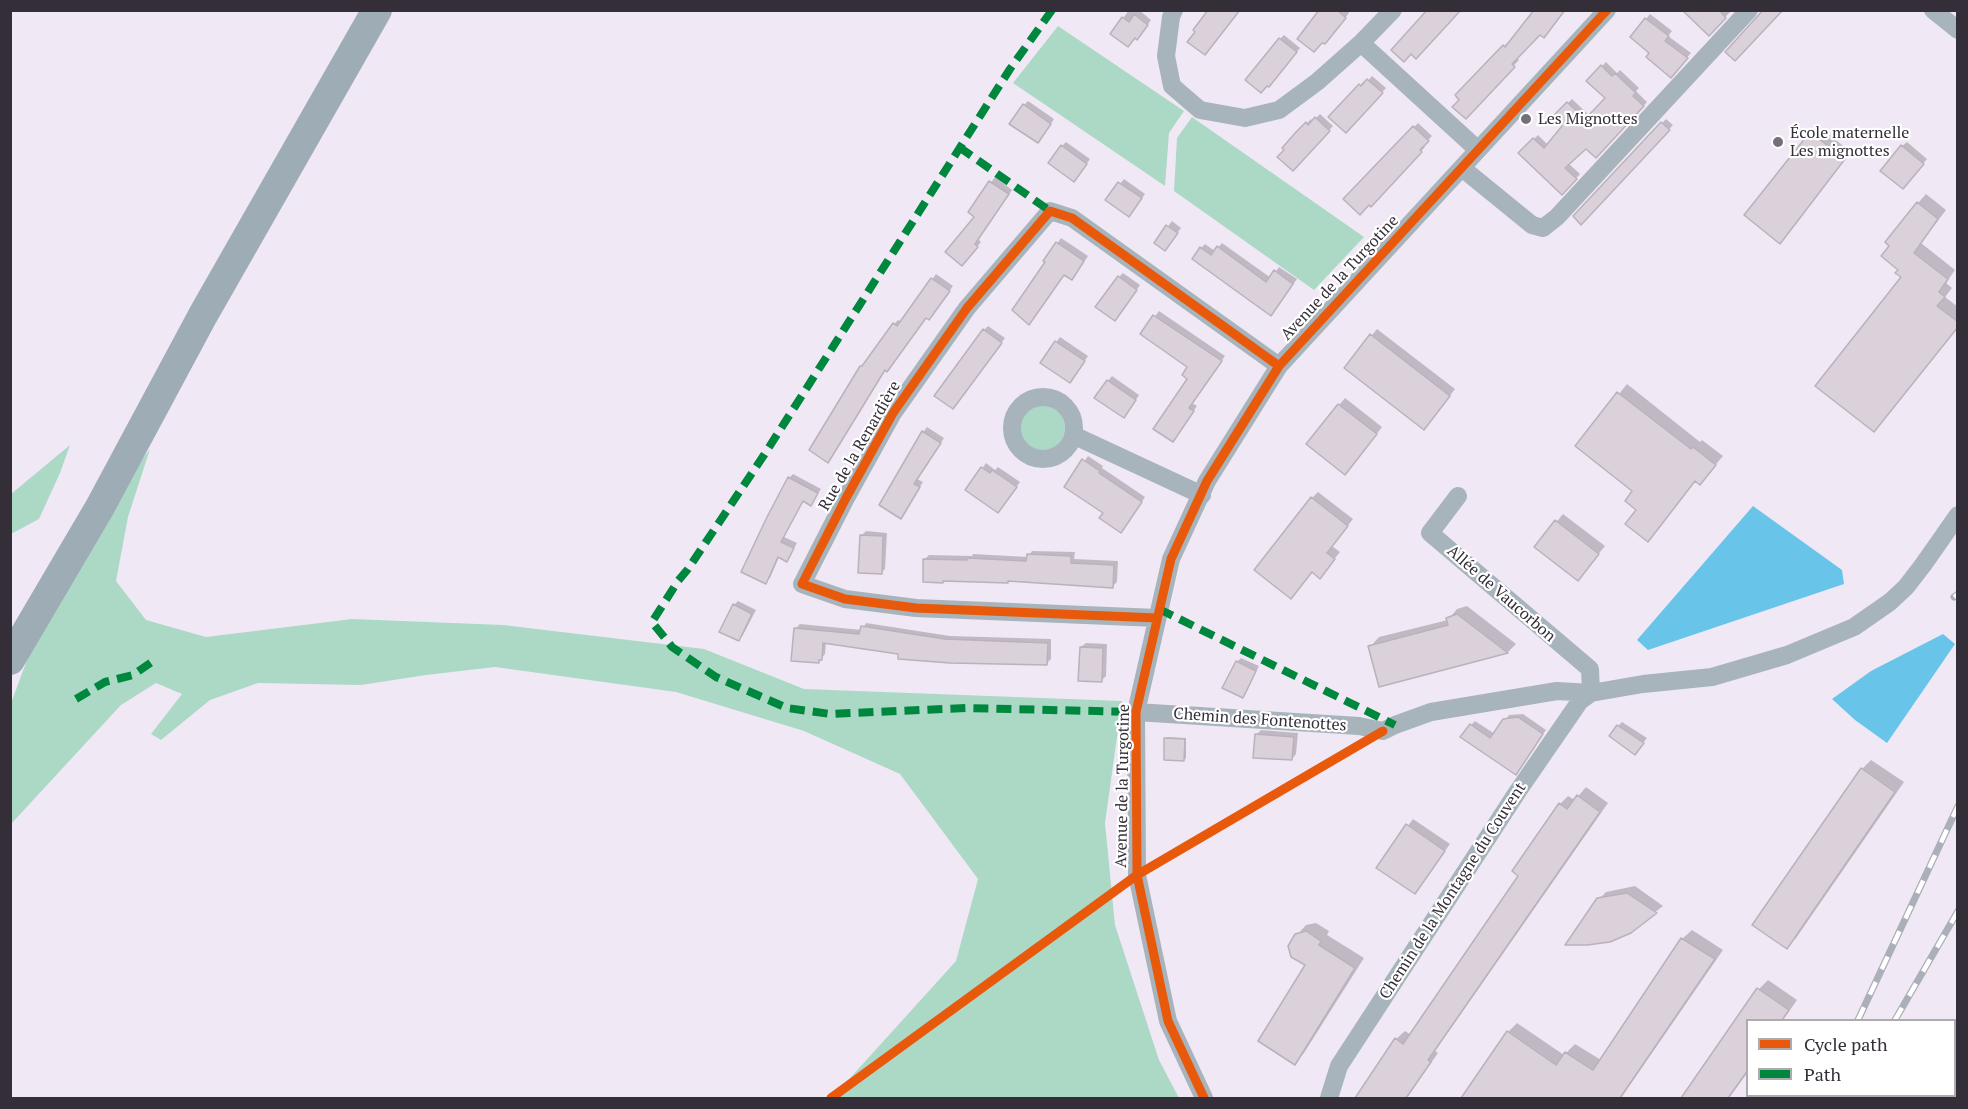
<!DOCTYPE html>
<meta charset="utf-8">
<style>
body{margin:0}
#map{position:relative;width:1968px;height:1109px;overflow:hidden;background:#f1e8f6;font-family:"PT Serif",serif}
canvas{display:block}
.frame{position:absolute;inset:0;border:12px solid #342e38;pointer-events:none}
.legend{position:absolute;left:1746px;top:1019px;width:210px;height:78px;box-sizing:border-box;background:#fff;border:2px solid #aeabaf;margin:0;padding:8px 10px;list-style:none;font-size:18px;color:#342e38}
.legend li{display:flex;align-items:center;gap:12px;height:30px}
.legend b{width:30px;border:2px solid #aeabaf}
</style>
<div id="map">
<canvas width="1968" height="1109"></canvas>
<div class="frame"></div>
<ul class="legend">
<li><b style="height:8px;background:#e8590c"></b>Cycle path</li>
<li><b style="height:8px;background:#00873e"></b>Path</li>
</ul>
</div>
<script>
const context = document.querySelector('canvas').getContext('2d');
context.lineJoin = 'round';
function fillPath(path, color) {
  context.fillStyle = color;
  context.fill(path, 'evenodd');
}
function stroke(path, color, width, dash) {
  context.strokeStyle = color;
  context.lineWidth = width;
  context.lineCap = dash ? 'butt' : 'round';
  context.setLineDash(dash || []);
  context.stroke(path);
}
function label(font, color, halo, rows, align = 'center') {
  context.font = font + ' "PT Serif",serif';
  context.lineWidth = 4.5;
  context.setLineDash([]);
  context.textBaseline = 'middle';
  context.strokeStyle = halo;
  context.fillStyle = color;
  for (const [text, x, y, turn = 0] of rows) {
    context.save();
    context.translate(x, y);
    context.rotate((+turn || 0) * Math.PI / 180);
    context.textAlign = isNaN(turn) ? turn : align;
    if (halo) context.strokeText(text, 0, 0);
    context.fillText(text, 0, 0);
    context.restore();
  }
}
fillPath(new Path2D(`
 M1058,26L1184,111L1169,133L1165,186L1013,83Z
 M1192,117L1364,237L1314,290L1174,191L1177,138Z
 M1019 428a23 23 0 1 1 46 0a23 23 0 1 1-46 0Z
 M70,445L60,473L39,519L11,534V494Z
 M150,449L128,517L116,581L146,620L206,637L352,619L503,625L704,649L804,689L1122,701L1105,823L1115,925L1159,1060L1179,1098H832L956,961L978,879L900,774L804,731L676,692L495,667L426,675L361,685L258,683L210,700L161,740L151,734L182,694L156,683L121,705L11,824L10,706L34,641L132,473Z`), '#acd9c6');
fillPath(new Path2D(`
 M1753,506L1842,570L1844,584L1648,650L1637,640Z
 M1943,634L1955,644L1887,743L1855,720L1832,699L1871,671Z`), '#68c5e9');
fillPath(new Path2D(`
 M1129,10H1139L1151,20L1141,34H1112Z
 M1322,10H1347L1349,13L1329,38Z
 M1536,10H1565L1549,30L1540,33L1516,58L1519,60L1466,117L1461,100L1457,95L1509,41L1511,42Z
 M1684,10H1732L1709,34Z
 M1650,14L1672,31L1668,36L1691,53L1675,71L1632,37Z
 M1284,35L1300,48L1273,81L1280,39Z
 M1606,62L1617,73L1620,70L1639,88L1636,91L1647,102L1596,156L1586,146L1568,163L1580,174L1562,193L1520,153L1538,135L1548,145L1564,126L1554,117L1572,99L1590,116L1607,98L1588,81Z
 M1372,76L1386,88L1345,131L1330,117L1364,81L1366,83Z
 M1028,101L1054,119L1042,137L1024,105Z
 M1320,114L1333,126L1293,169L1284,148L1311,119L1313,121Z
 M1666,119L1673,125L1581,223L1575,216Z
 M1418,123L1432,136L1423,145L1425,147L1375,201L1346,199Z
 M1818,126L1851,152L1786,235L1746,215Z
 M1066,142L1090,159L1078,176L1062,146Z
 M1907,142L1927,159L1907,183L1902,146Z
 M995,177L1012,190L978,239L981,242L966,260L976,217L970,212Z
 M1124,179L1145,194L1133,211L1107,200Z
 M1926,194L1946,210L1921,243L1955,270L1946,283L1952,288L1945,297L1958,307V327L1874,430L1918,203Z
 M1172,221L1181,228L1169,244L1156,242Z
 M1061,238L1088,256L1076,274L1064,273L1045,261Z
 M1222,243L1271,278L1279,267L1297,279L1275,310L1201,248L1205,244L1215,251Z
 M1123,273L1140,285L1119,315V277Z
 M936,274L953,286L933,314L926,316L886,369L828,461L866,362L894,324L898,320L902,322Z
 M1159,311L1225,356L1192,403L1197,406L1173,440L1189,378V367L1142,334Z
 M988,326L1005,338L953,407L984,330Z
 M1377,329L1455,389L1430,422L1346,368Z
 M1060,337L1088,356L1074,377L1042,362Z
 M1112,376L1139,395L1128,412L1108,381Z
 M1627,384L1700,442L1702,440L1723,456L1700,483L1696,480L1656,531L1638,509L1635,491L1577,446Z
 M1345,398L1382,427L1352,466L1339,405Z
 M927,427L944,438L917,479L923,482L901,517L911,455L909,453Z
 M1088,456L1103,466L1102,468L1145,497L1125,527L1066,487Z
 M986,463L995,470L998,467L1020,482L998,512L967,490Z
 M793,474L821,489L811,504L804,500L784,537L797,543L787,561L779,557L770,578L765,582L789,478Z
 M1318,492L1353,519L1332,546L1340,552L1320,577L1312,498Z
 M1563,514L1605,546L1578,579L1536,547Z
 M866,531L887,533L885,569L881,573L861,536Z
 M1032,551L1075,552L1074,559L1118,561L1117,582L1113,586L925,559L929,555L972,556L973,554L1028,557Z
 M738,601L756,610L743,635L739,639L734,605Z
 M1467,606L1516,644L1508,652L1380,685L1370,647L1379,637L1448,620L1457,609Z
 M866,623L950,636L1051,639V659L1046,664L900,652L826,642L825,654L818,662L795,629L800,624L862,630Z
 M1086,643L1107,644L1106,676L1101,681L1081,647Z
 M1241,658L1259,666L1247,691L1242,696L1237,662Z
 M1523,714L1546,730L1519,769L1471,725L1475,721L1495,734L1509,715Z
 M1622,722L1647,738L1639,748L1618,726Z
 M1261,730L1298,733L1296,754L1292,759L1256,735Z
 M1167,737L1186,738V758L1184,760L1166,739Z
 M1871,760L1904,782L1796,938L1787,947L1862,769Z
 M1586,787L1608,803L1435,1051L1438,1053L1407,1098H1356L1396,1039L1405,1031L1411,1035L1520,876L1560,804L1568,796L1575,800Z
 M1413,819L1450,844L1415,892L1378,867Z
 M1635,886L1663,906L1630,932L1599,899L1606,892Z
 M1316,923L1329,931L1327,935L1364,958L1304,1053L1295,1063L1307,965L1297,935L1306,925Z
 M1692,930L1723,950L1621,1098H1463L1508,1032L1517,1023L1564,1055L1575,1044L1601,1060L1682,939Z
 M1768,980L1797,1000L1783,1020H1748V1072L1729,1098H1683L1759,989Z`), '#0003');
const building = new Path2D(`
 M1208,10H1240L1205,55L1187,42L1195,32L1193,30Z
 M1319,10H1337L1346,18L1325,44L1322,43L1314,52L1297,39Z
 M1427,10H1461L1416,59L1411,54L1404,62L1391,50Z
 M1534,10H1565L1544,38L1540,35L1512,64L1515,67L1466,119L1452,107L1459,100L1455,95L1503,45L1505,47Z
 M1682,10H1719L1726,18L1709,36Z
 M1763,10H1783L1735,61L1725,52Z
 M1134,14L1148,25L1137,40L1135,38L1128,47L1110,34L1122,17L1129,22Z
 M1645,18L1669,36L1665,41L1688,58L1671,78L1646,57L1649,53L1630,37Z
 M1279,38L1297,52L1269,87L1267,86L1261,93L1245,80Z
 M1601,65L1612,76L1615,73L1636,93L1633,96L1644,106L1596,158L1586,149L1565,168L1577,179L1562,195L1518,153L1533,138L1544,148L1562,126L1552,117L1567,102L1585,119L1605,98L1586,81Z
 M1367,79L1383,93L1346,133L1328,117L1359,84L1361,86Z
 M1023,104L1051,124L1038,143L1009,124Z
 M1315,117L1330,131L1293,171L1277,157L1284,150L1282,148L1296,132L1306,122L1308,125Z
 M1661,122L1670,130L1581,225L1573,216Z
 M1413,126L1429,141L1420,150L1422,152L1371,207L1369,205L1360,215L1343,199Z
 M1810,132L1845,159L1780,244L1744,215Z
 M1061,145L1087,164L1074,182L1048,163Z
 M1901,145L1924,164L1903,189L1880,171Z
 M989,181L1009,194L975,244L978,247L962,266L945,252L974,217L968,212Z
 M1118,182L1142,198L1129,217L1105,200Z
 M1917,202L1938,219L1914,253L1948,279L1939,292L1945,297L1937,306L1958,322V327L1874,432L1815,386L1901,277L1895,273L1898,270L1881,256L1889,246L1885,242Z
 M1166,225L1178,233L1165,251L1154,243Z
 M1056,242L1084,261L1072,280L1064,275L1029,325L1012,310L1045,262L1043,261Z
 M1217,246L1266,282L1274,270L1293,284L1271,316L1192,259L1200,247L1211,255Z
 M1118,276L1137,290L1115,321L1095,307Z
 M931,278L950,291L929,320L926,318L887,372L885,370L828,463L809,450L860,366H862L893,323L897,326Z
 M1153,315L1222,361L1189,408L1194,411L1173,442L1153,429L1187,379L1182,375L1187,367L1140,334Z
 M983,329L1002,343L953,409L934,396Z
 M1370,334L1450,396L1424,430L1344,368Z
 M1055,341L1085,361L1070,383L1040,363Z
 M1107,380L1136,400L1124,418L1094,398Z
 M1617,392L1691,449L1693,447L1716,465L1700,485L1695,481L1648,542L1625,524L1636,510L1625,501L1632,491L1575,446Z
 M1338,404L1377,434L1345,475L1306,444Z
 M922,431L941,443L914,484L920,487L901,519L879,505Z
 M1082,459L1100,471L1099,473L1142,502L1121,533L1099,518L1103,513L1064,487Z
 M981,467L990,473L992,470L1017,487L998,513L965,490Z
 M788,477L818,493L811,506L803,501L781,542L794,548L787,562L778,557L766,584L741,572L767,517Z
 M1311,497L1348,526L1327,553L1335,559L1320,579L1312,572L1291,599L1254,570Z
 M1555,520L1599,554L1578,581L1534,547Z
 M860,535L883,536L882,574L858,573Z
 M1027,554L1071,556V563L1114,565L1113,588L1008,581V583L943,581V583L923,582V559L967,560L968,558L1026,561Z
 M733,604L752,614L739,641L719,632Z
 M1457,614L1508,653L1379,687L1368,646L1448,625L1446,618Z
 M861,626L945,639L1048,643L1047,665L950,663L898,659V654L823,643L822,660H819V663L791,661L794,628L859,634Z
 M1080,647L1103,648L1102,682L1078,681Z
 M1236,661L1256,671L1243,698L1222,688Z
 M1518,717L1543,734L1516,775L1460,737L1470,724L1490,738L1503,719Z
 M1617,725L1644,743L1635,755L1609,736Z
 M1255,734L1294,737L1292,760L1253,758Z
 M1164,738L1185,739L1184,761L1164,760Z
 M1861,768L1895,792L1787,949L1752,925Z
 M1577,795L1600,812L1428,1060L1431,1062L1406,1098H1355L1395,1038L1403,1044L1518,876L1512,871L1559,803L1567,809Z
 M1406,824L1445,851L1415,894L1376,868Z
 M1627,893L1657,913L1631,933L1610,942L1587,945H1565L1597,898Z
 M1306,931L1321,941L1319,945L1355,968L1295,1065L1258,1041L1305,965L1291,957L1288,946L1295,934Z
 M1681,938L1715,959L1620,1098H1461L1507,1031L1556,1065L1565,1052L1593,1070Z
 M1757,988L1789,1010L1782,1020H1748V1070L1728,1098H1681Z`);
fillPath(building, '#dad1da');
stroke(building, '#bbb1ba', 1.5);
stroke(new Path2D(`
 M1174,10L1171,17L1166,56L1172,86L1200,110L1245,118L1279,110L1317,82L1361,43L1393,10
 M1933,10L1958,30
 M1361,43L1478,150
 M1462,168L1532,225L1543,228L1557,217L1749,10
 M1012 428a31 31 0 1 1 62 0a31 31 0 1 1-62 0Z
 M1073,435L1202,495
 M1458,496L1430,533L1590,669L1591,693
 M1157,618L916,608L845,599L802,584L846,498L893,413L967,308L1050,211L1072,218L1279,366
 M1136,712L1359,726L1383,731L1395,725L1431,712L1557,691L1591,693L1643,684L1712,677L1787,655L1854,627L1890,602L1906,587L1923,565L1958,515
 M1204,1098L1168,1021L1137,875L1136,712L1171,559L1207,481L1279,366L1607,10
 M1329,1098L1339,1066L1518,791L1580,701L1591,693`), '#a7b4bb', 18);
stroke(new Path2D(`
 M10,660L100,507L203,315L377,10`), '#9eacb5', 30);
const rail = new Path2D(`
 M1954,597L1958,594
 M1858,1020L1958,806
 M1895,1020L1958,911
 M1821,1098L1823,1096
 M1848,1098L1850,1096`);
stroke(rail, '#abafb7', 7);
stroke(rail, '#fff', 4.5, [14]);
stroke(new Path2D(`
 M1052,10L1010,69L764,455L688,569L678,581L652,622L672,647L716,677L787,708L830,714L967,708L1136,712
 M959,147L1050,211
 M1159,609L1395,725
 M76,699L105,682L133,675L156,659`), '#00873e', 8, [15, 8]);
stroke(new Path2D(`
 M1157,618L916,608L845,599L802,584L846,498L893,413L967,308L1050,211L1072,218L1279,366
 M831,1098L1137,875L1383,731
 M1204,1098L1168,1021L1137,875L1136,712L1171,559L1207,481L1279,366L1607,10`), '#e8590c', 9);
for (const [x, y, r, color] of [
 [1526,119,6,"#766f7a"],
 [1778,142,6,"#766f7a"]
]) {
  const dot = new Path2D();
  dot.arc(x, y, r, 0, 2 * Math.PI);
  context.fillStyle = color;
  context.fill(dot);
  stroke(dot, '#fff', 2);
}
label('16px', '#342e38', '#fff', [
 ["Les Mignottes",1538,119],
 ["École maternelle",1790,133],
 ["Les mignottes",1790,151]
], 'left');
label('16px', '#342e38', '#fff', [
 ["Avenue de la Turgotine",1340,278,-47],
 ["Rue de la Renardière",860,446,-60],
 ["Allée de Vaucorbon",1501,594,41],
 ["Chemin des Fontenottes",1260,720,4],
 ["Avenue de la Turgotine",1123,786,-89],
 ["Chemin de la Montagne du Couvent",1453,891,-57]
]);
</script>
